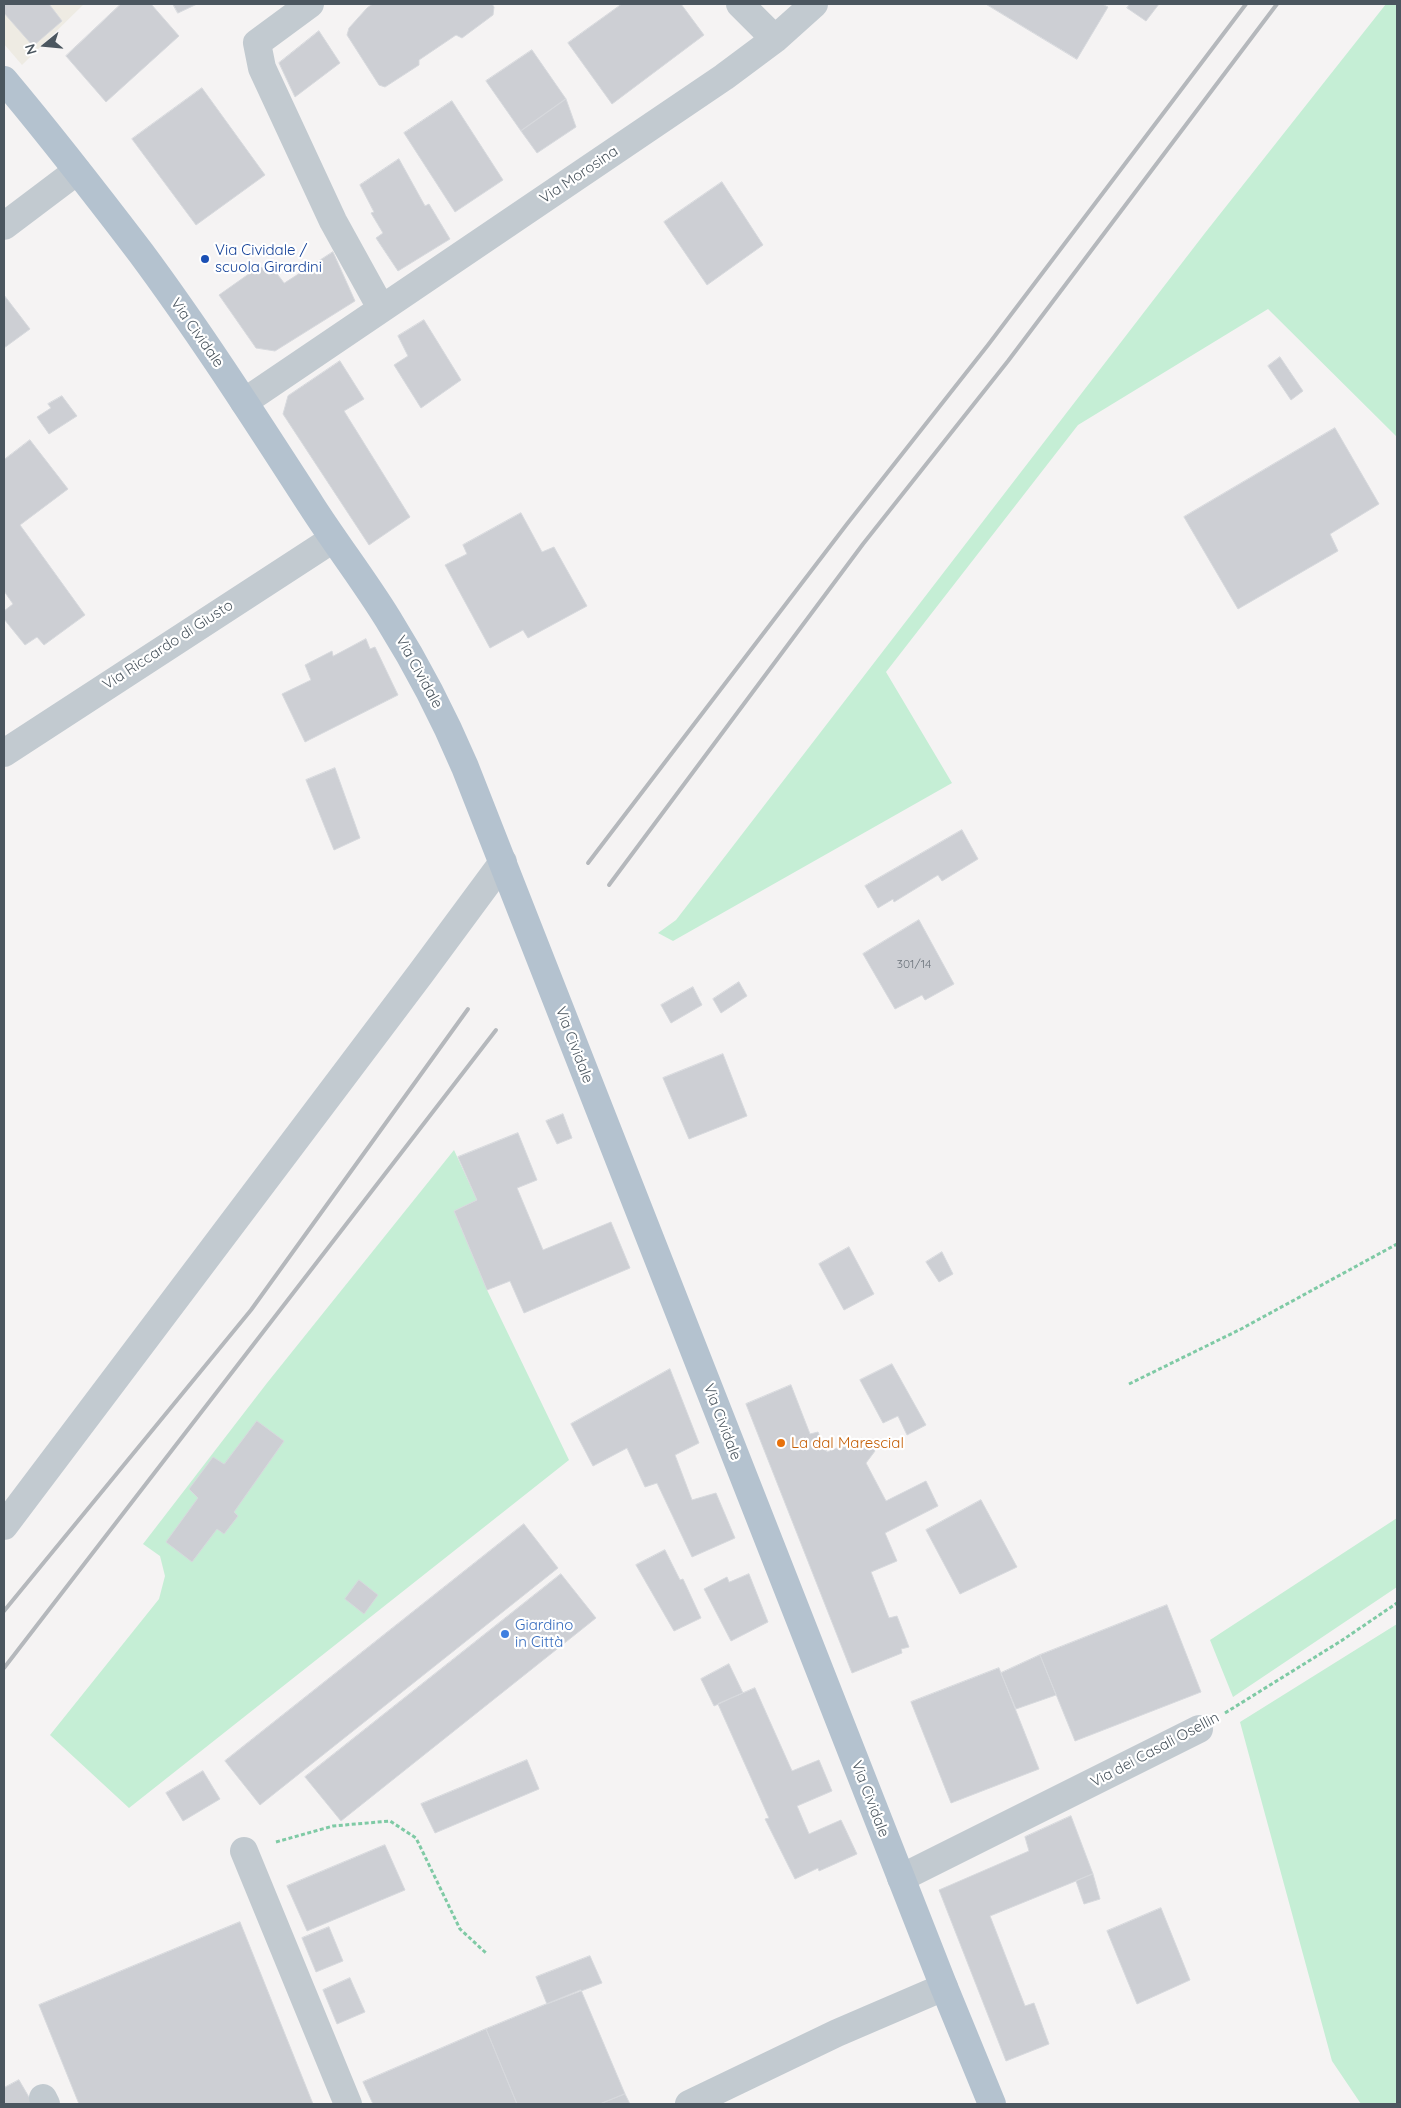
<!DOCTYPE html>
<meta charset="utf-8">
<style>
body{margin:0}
#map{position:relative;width:1401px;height:2108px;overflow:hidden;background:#f5f3f3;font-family:Quicksand,sans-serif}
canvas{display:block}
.frame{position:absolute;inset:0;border:5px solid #4b565f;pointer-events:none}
.north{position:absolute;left:20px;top:20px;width:50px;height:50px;-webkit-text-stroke:4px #fff;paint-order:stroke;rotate:253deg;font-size:14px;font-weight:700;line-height:20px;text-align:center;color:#4b565f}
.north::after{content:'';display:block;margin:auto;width:18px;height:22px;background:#4b565f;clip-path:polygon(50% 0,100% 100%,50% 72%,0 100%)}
</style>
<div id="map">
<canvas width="1401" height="2108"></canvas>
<div class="frame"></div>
<div class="north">N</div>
</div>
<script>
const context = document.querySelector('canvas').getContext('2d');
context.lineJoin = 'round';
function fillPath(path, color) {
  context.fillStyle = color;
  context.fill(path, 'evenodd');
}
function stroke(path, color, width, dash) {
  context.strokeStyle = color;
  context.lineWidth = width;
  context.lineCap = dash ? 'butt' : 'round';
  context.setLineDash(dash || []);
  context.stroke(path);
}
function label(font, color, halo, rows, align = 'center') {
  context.font = font + ' Quicksand,sans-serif';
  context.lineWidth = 4.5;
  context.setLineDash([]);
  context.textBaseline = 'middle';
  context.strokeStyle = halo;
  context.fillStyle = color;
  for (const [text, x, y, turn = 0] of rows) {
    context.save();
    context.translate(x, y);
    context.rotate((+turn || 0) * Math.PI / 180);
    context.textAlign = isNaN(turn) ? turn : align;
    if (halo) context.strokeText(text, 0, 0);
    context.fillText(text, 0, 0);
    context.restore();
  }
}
fillPath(new Path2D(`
 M4,4H84L22,65L4,44Z`), '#eeebe3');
fillPath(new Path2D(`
 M1386,4H1397V437L1268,309L1078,425L886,672L952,783L673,941L658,933L676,920L1205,233Z
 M454,1150L477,1200L454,1211L487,1290L569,1460L129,1808L50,1735L159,1599L165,1576L160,1556L143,1544L267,1383Z
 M1397,1518V1587L1233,1697L1210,1640Z
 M1397,1624V2104H1361L1332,2061L1240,1722Z`), '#c5eed5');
const building = new Path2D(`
 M4,4H49L62,21L33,46L4,13Z
 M121,4H151L179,36L106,102L66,56Z
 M173,4H197L178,13Z
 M373,4H492L494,7L493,15L462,38L456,35L419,60V65L385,87L379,85L347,35L349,28L367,8Z
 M622,4H681L704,35L612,104L568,43Z
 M986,4H1102L1108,7L1077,59Z
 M1130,4H1159L1146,21L1127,8Z
 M319,31L340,63L295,97L279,63Z
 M532,50L566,99L521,131L486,81Z
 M202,88L265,175L196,225L132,139Z
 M566,99L576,127L537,153L521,131Z
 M452,101L503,180L455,212L404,133Z
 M399,159L425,206L429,204L450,239L398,271L376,238L383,233L371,213L374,212L360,185Z
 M722,182L763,245L707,285L664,222Z
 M333,252L355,301L275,351L256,348L219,295L260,266L262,268L269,263L284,283Z
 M4,295L30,329L4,348Z
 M424,320L461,380L421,408L394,365L408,356L398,336Z
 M1280,357L1303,391L1291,400L1268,366Z
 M340,361L364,399L344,411L410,517L369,545L283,414L288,396Z
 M62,396L77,416L49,434L37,417L51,408L48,404Z
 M1335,428L1379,504L1330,534L1338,551L1238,609L1184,517Z
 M30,440L68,489L20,525L85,615L44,645L37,637L25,645L4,619V611L13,604L4,591V460Z
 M521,513L542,552L554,547L587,606L528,638L523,630L490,648L445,565L467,554L463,545Z
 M366,639L370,649L375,647L398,695L305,742L282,694L311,680L305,665L332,651L333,656Z
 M335,768L360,838L334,850L306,780Z
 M962,830L978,859L942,881L938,875L894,902L893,899L878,908L865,886Z
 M919,920L954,984L925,1000L922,995L895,1009L863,954Z
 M739,982L747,996L721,1013L713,999Z
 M693,987L702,1005L671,1023L661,1005Z
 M723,1054L747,1116L689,1139L663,1078Z
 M563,1114L572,1138L557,1144L546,1121Z
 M518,1133L537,1180L517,1188L543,1250L611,1222L630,1268L524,1313L510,1281L487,1290L454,1211L477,1200L458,1157Z
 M849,1247L874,1294L844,1310L819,1264Z
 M942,1252L953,1274L939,1282L926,1262Z
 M892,1364L926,1425L907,1435L898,1416L883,1423L860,1380Z
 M670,1369L699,1443L675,1455L692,1500L716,1493L735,1538L692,1557L657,1483L645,1487L627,1448L593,1466L571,1424Z
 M791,1385L810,1434L818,1432L827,1452L862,1438L875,1451L866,1463L886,1501L926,1481L938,1506L885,1533L897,1561L871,1572L889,1618L897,1616L909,1647L901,1649L902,1653L852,1673L746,1404Z
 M257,1421L284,1441L234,1512L238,1516L224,1534L217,1529L192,1562L166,1542L198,1498L189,1489L213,1457L224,1464Z
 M981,1500L1017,1567L960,1594L926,1530Z
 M524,1524L558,1568L260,1805L225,1761Z
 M665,1550L680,1580L683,1579L701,1618L674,1631L636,1565Z
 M561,1574L596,1618L341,1821L305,1777Z
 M749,1574L768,1622L731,1641L704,1589L727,1577L729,1582Z
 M359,1580L378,1595L364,1614L345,1599Z
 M1167,1605L1201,1692L1075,1741L1040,1655Z
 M1040,1655L1056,1695L1016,1709L1001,1673Z
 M729,1664L743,1693L714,1706L701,1679Z
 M999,1668L1039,1769L951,1803L911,1702Z
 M755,1688L792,1771L819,1760L832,1791L797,1806L809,1834L841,1820L857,1854L819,1871L818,1868L795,1879L765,1819L769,1818L718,1704Z
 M527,1760L539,1789L435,1833L421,1804Z
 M203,1771L220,1799L183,1821L166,1793Z
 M1071,1816L1093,1874L990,1916L1025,2006L1034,2003L1049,2044L1006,2061L939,1890L1029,1851L1025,1837Z
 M385,1845L405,1890L307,1931L287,1886Z
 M1093,1874L1100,1899L1084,1904L1076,1881Z
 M1161,1908L1190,1980L1137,2004L1107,1931Z
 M240,1922L313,2104H79L39,2005Z
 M329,1927L343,1961L316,1972L302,1938Z
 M590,1956L602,1983L547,2004L536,1977Z
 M350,1978L365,2012L337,2024L323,1990Z
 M581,1990L625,2094L600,2104H517L486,2029Z
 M486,2029L517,2104H373L363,2082Z
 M19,2080L33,2104H4V2088Z
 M625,2094L630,2104H600Z`);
fillPath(building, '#cdcfd4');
stroke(building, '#d7d9dd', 1);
stroke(new Path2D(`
 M1129,1384L1241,1329L1397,1244
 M1225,1713L1341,1641L1397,1603
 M276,1842L333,1826L390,1821L416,1838L460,1929L486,1953`), '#7fcaa5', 3, [4, 2.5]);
stroke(new Path2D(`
 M310,4L257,43L262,68L333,221L381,308
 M740,4L775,39
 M4,226L77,171
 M244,402L724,77L775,39L814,4
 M4,753L333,539
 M4,1526L421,973L503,862
 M244,1851L348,2104
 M901,1878L1199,1729
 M43,2098L46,2104
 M689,2104L837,2033L944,1987`), '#c2cad0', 28);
stroke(new Path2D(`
 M4,80C51,136 96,194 141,253C201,334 256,420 311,505C336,544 364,580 388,619C418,667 443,715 465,767L944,1987L992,2104`), '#b4c2cf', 28);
stroke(new Path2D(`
 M588,863L847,524L988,345L1246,4
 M609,885L863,544L1008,361L1277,4
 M4,1611L251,1310L468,1009
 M4,1668L496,1030`), '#b5b8bc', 4);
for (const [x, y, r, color] of [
 [205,259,5,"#1a4fb4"],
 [781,1443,5,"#e8710a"],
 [505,1634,5,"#3f7fe0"]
]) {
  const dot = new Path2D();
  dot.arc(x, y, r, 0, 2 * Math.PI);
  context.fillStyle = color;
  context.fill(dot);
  stroke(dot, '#fff', 2);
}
label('12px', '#6c747c', null, [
 ["301/14",914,964]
]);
label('15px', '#4b565f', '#fff', [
 ["Via Morosina",579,175,-34],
 ["Via Cividale",197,333,55],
 ["Via Riccardo di Giusto",168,645,-33],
 ["Via Cividale",419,672,61],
 ["Via Cividale",574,1045,69],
 ["Via Cividale",722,1422,69],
 ["Via dei Casali Osellin",1155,1750,-28],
 ["Via Cividale",870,1799,69]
]);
label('15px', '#164399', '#fff', [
 ["Via Cividale /",215,250],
 ["scuola Girardini",215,267]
], 'left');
label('15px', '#c56008', '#fff', [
 ["La dal Marescial",791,1443]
], 'left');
label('15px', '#366cbe', '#fff', [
 ["Giardino",515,1625],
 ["in Città",515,1642]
], 'left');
</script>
